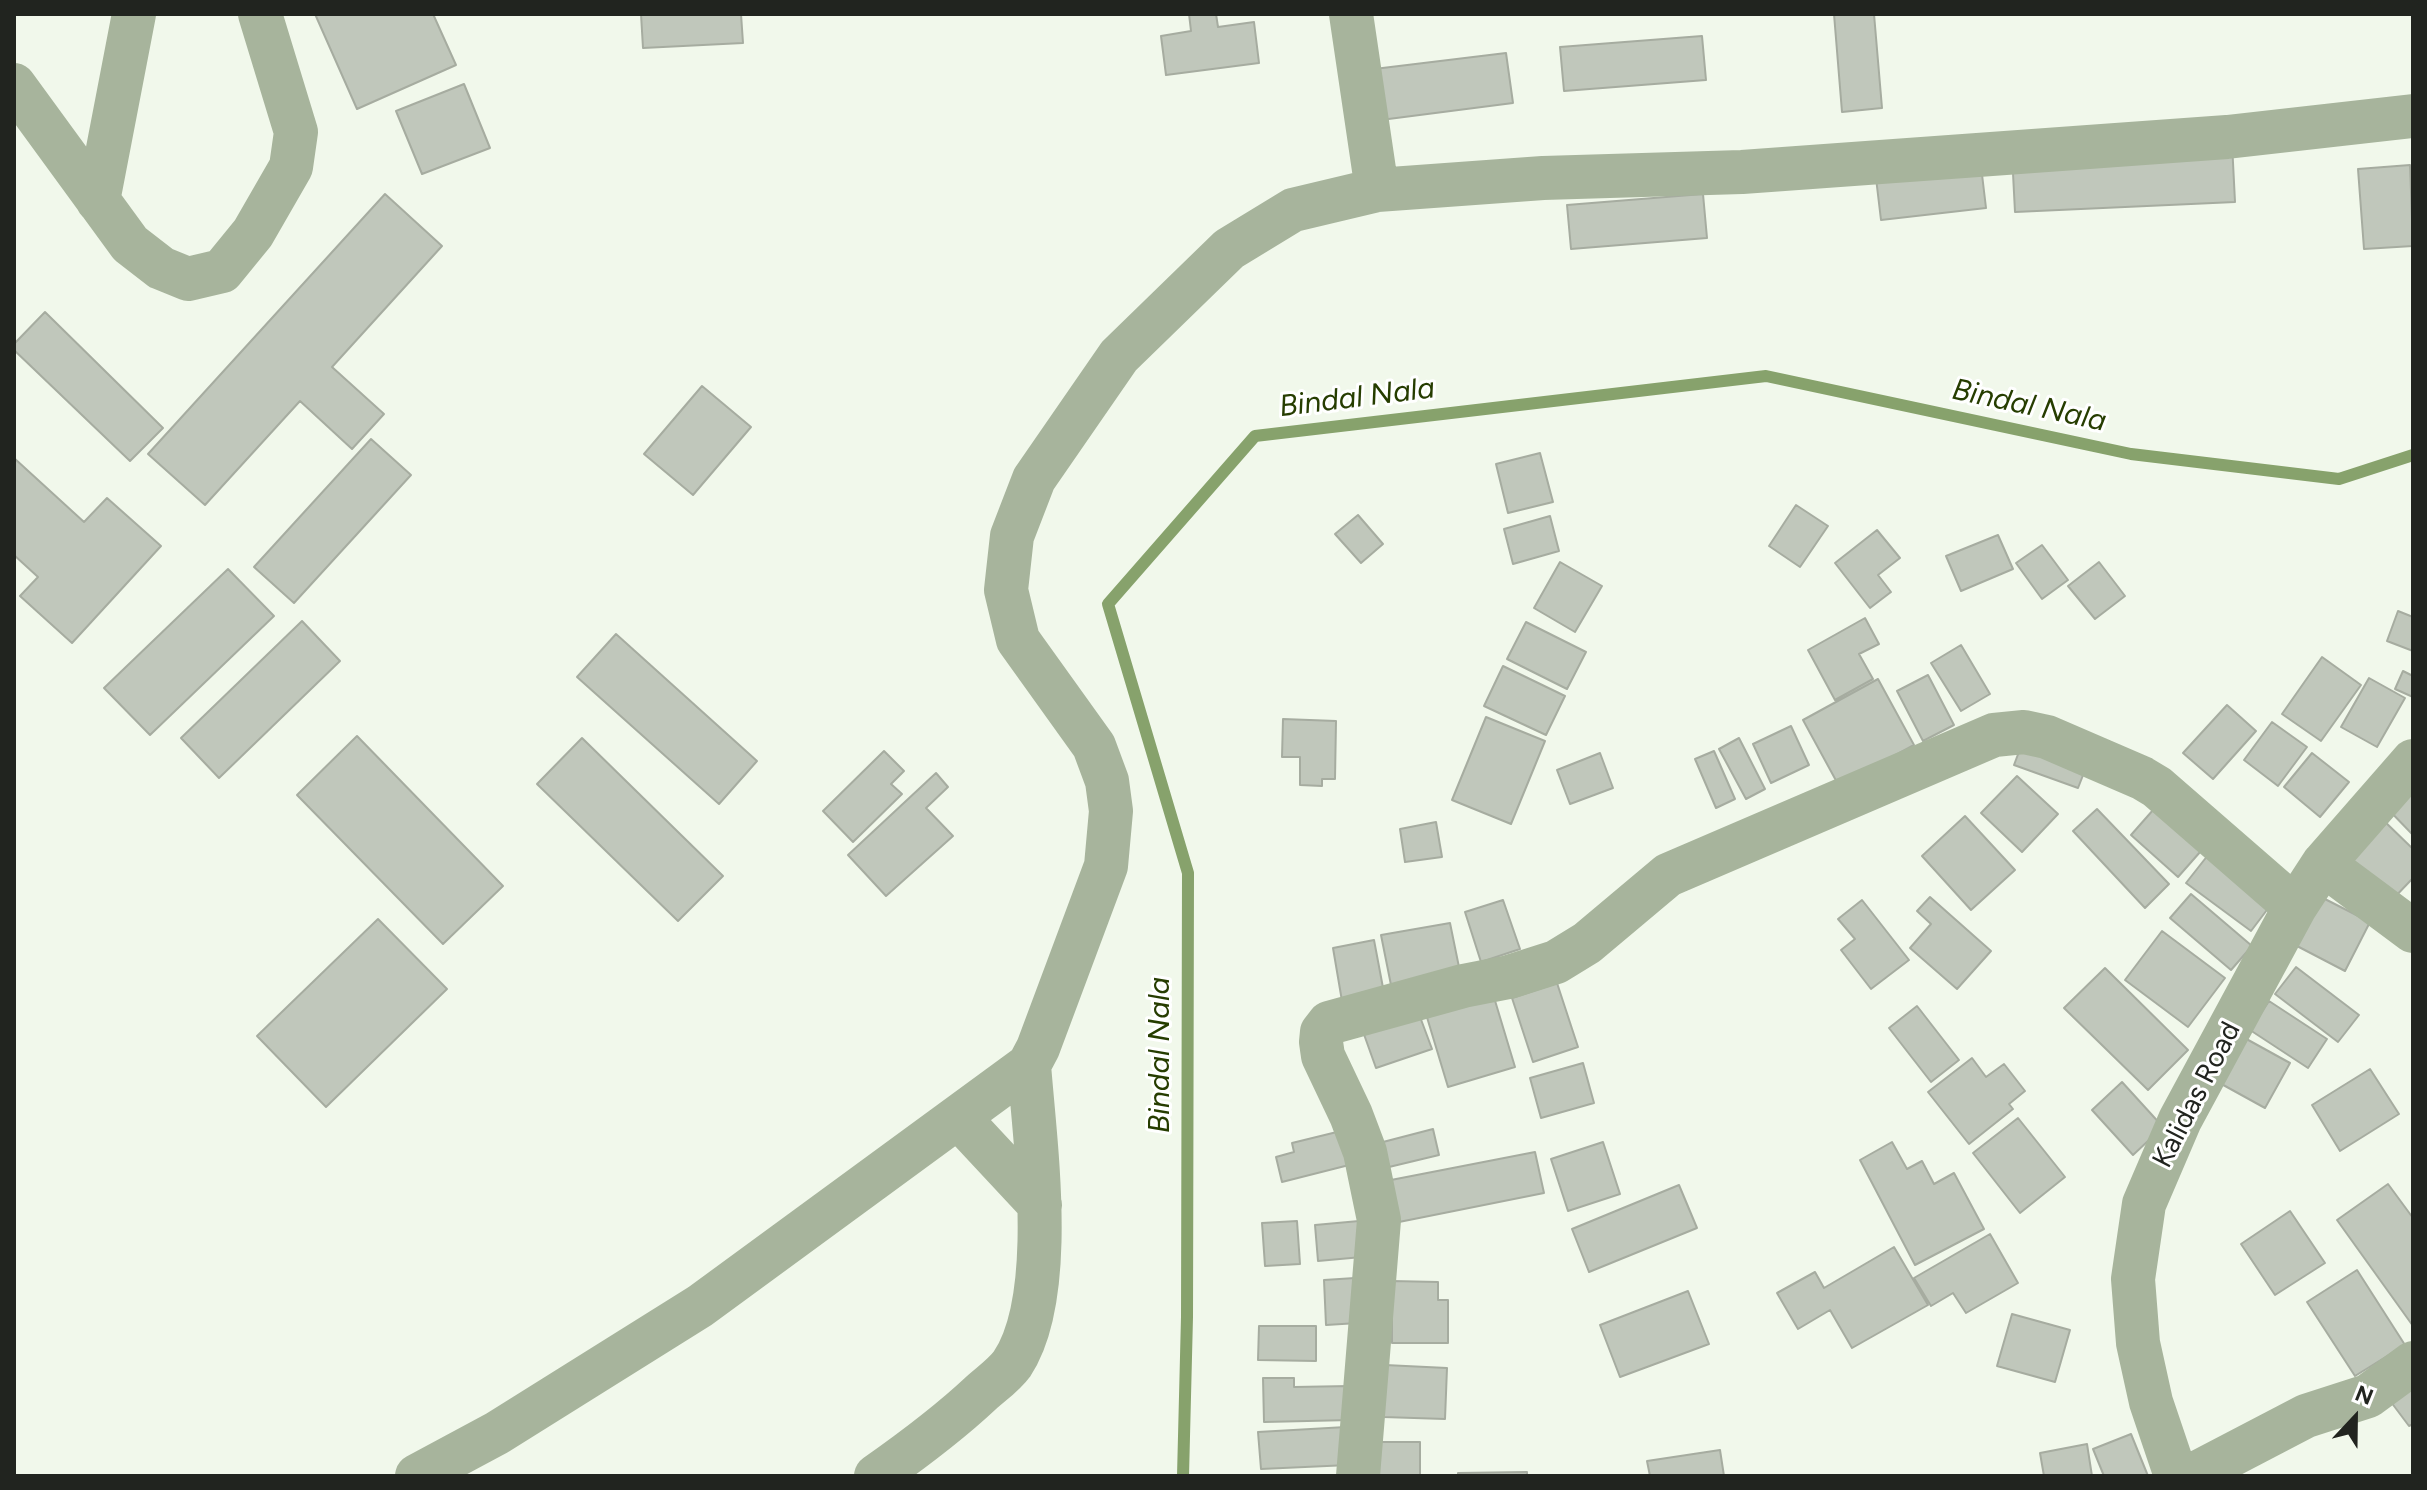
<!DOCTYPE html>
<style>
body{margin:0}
#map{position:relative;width:2427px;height:1490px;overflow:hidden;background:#f1f8eb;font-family:Figtree,sans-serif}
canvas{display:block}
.frame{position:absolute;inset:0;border:16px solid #21241f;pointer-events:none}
.north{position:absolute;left:2315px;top:1378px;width:80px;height:80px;-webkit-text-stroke:6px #fff;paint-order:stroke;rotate:22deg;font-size:22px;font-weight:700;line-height:32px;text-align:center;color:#21241f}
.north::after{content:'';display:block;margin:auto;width:28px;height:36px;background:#21241f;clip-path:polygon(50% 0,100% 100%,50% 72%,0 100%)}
</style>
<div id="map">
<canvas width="2427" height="1490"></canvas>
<div class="frame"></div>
<div class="north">N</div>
</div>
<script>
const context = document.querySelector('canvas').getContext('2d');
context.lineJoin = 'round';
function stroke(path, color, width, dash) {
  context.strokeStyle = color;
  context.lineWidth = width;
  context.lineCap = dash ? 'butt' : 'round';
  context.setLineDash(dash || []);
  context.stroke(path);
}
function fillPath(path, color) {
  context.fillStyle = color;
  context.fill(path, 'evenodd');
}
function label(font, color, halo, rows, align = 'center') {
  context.font = font + ' Figtree,sans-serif';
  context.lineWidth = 6;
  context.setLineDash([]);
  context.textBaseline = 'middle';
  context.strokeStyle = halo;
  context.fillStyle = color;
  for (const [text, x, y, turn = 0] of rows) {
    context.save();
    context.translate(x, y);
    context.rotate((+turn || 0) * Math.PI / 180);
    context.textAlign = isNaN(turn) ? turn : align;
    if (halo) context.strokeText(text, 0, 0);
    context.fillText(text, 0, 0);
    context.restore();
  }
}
stroke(new Path2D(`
 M1183,1476L1187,1317L1188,873L1108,604L1255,436L1766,376L2131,454L2339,479L2413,455`), '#87a26c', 12);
const building = new Path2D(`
 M315,14H433L456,65L357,109Z
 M641,14H741L743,43L643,48Z
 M1189,14H1216L1218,27L1254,22L1259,63L1166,75L1161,36L1191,31Z
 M1834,14H1874L1882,108L1842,112Z
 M1702,36L1706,80L1564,91L1560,47Z
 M1506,53L1513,103L1373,121L1366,70Z
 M464,84L490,148L422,174L396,111Z
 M2232,143L2235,202L2015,212L2012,154Z
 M2410,165L2413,246L2364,249L2358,169Z
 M1981,166L1986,208L1881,220L1876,178Z
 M385,194L442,246L332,367L384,414L352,449L300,401L205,505L148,454Z
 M1703,194L1707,238L1571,249L1567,205Z
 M45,312L163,428L130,461L14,350V344Z
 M702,386L751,427L693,495L644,454Z
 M371,439L411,475L294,603L254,567Z
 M1540,453L1553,502L1508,513L1496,464Z
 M14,458L84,522L107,498L161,546L72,643L20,596L38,577L14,555Z
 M1796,505L1828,526L1800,567L1769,546Z
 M1358,515L1383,544L1361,563L1335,534Z
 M1550,516L1559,551L1513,564L1504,529Z
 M1877,530L1900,558L1878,575L1891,592L1870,608L1835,563Z
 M1998,535L2013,569L1961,591L1946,556Z
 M2042,545L2068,580L2042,599L2016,563Z
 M1560,562L1602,586L1575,632L1534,608Z
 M2099,562L2125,596L2095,619L2068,586Z
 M228,569L274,616L150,735L104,688Z
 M2398,611L2413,617V651L2387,641Z
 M1865,618L1879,644L1859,654L1873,679L1835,700L1808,650Z
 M302,621L340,661L219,778L181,738Z
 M1526,622L1586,652L1567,689L1507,659Z
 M616,634L757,761L719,804L577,677Z
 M1961,645L1990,694L1961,711L1931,663Z
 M2322,657L2361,685L2321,741L2282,714Z
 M1503,666L1565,696L1546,735L1484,706Z
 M2403,671L2413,676V697L2395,689Z
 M1928,675L1954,725L1923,741L1897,691Z
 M2369,678L2405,698L2377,747L2341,727Z
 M1878,679L1914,745L1839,786L1803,720Z
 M2227,705L2256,731L2213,779L2183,753Z
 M1486,717L1545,741L1511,824L1452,800Z
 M1283,719L1336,721L1335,779H1322V786L1300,785V757H1282Z
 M2272,722L2307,747L2278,786L2244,760Z
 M1791,726L1809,765L1771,783L1753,744Z
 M357,736L503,886L443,944L297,795Z
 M582,738L723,876L678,921L537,784Z
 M1739,738L1765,789L1746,799L1719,749Z
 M2023,741L2087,765L2078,788L2014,765Z
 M884,751L904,771L891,784L902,794L853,842L823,811Z
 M1714,751L1735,799L1716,808L1695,759Z
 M1600,753L1613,788L1570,804L1557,770Z
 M2312,753L2349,782L2320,817L2284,787Z
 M936,773L948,787L926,808L953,836L886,896L848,855Z
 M2017,776L2058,814L2022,852L1981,813Z
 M2413,788V835L2384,805Z
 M2161,801L2208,843L2178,877L2131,835Z
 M2097,809L2169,884L2145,908L2073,831Z
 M1965,816L2015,870L1971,910L1922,856Z
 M2380,817L2413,849V878L2391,901L2343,855Z
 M1436,822L1442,857L1405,862L1400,829Z
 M2212,850L2276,898L2251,931L2186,883Z
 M2191,894L2252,946L2231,970L2170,918Z
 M1930,897L1991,951L1957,989L1910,948L1931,924L1917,911Z
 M2321,897L2370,922L2345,971L2297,946Z
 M1503,900L1520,949L1481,962L1465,912Z
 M1862,900L1909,960L1871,989L1841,950L1855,939L1838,919Z
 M378,919L447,989L326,1107L257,1036Z
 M1450,923L1460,972L1391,985L1381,935Z
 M2162,931L2225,978L2188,1027L2125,980Z
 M1374,940L1384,993L1342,1001L1333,948Z
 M2296,967L2359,1015L2338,1042L2275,994Z
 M2105,968L2188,1050L2148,1090L2064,1008Z
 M1557,983L1578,1047L1533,1062L1512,998Z
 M1493,994L1515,1067L1448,1087L1426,1014Z
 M2269,1001L2327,1039L2308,1068L2250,1030Z
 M1416,1006L1432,1049L1376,1068L1361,1026Z
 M1917,1006L1959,1060L1931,1082L1889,1028Z
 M2241,1036L2290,1063L2265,1108L2216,1081Z
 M1972,1058L1986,1077L2004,1064L2025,1091L2009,1104L2013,1109L1969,1144L1928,1092Z
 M1583,1063L1594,1103L1541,1118L1530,1078Z
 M2370,1069L2399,1114L2340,1151L2312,1105Z
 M2122,1082L2163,1127L2133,1155L2092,1110Z
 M2018,1118L2065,1177L2020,1213L1973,1153Z
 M1433,1129L1439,1155L1389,1167L1383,1142Z
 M1345,1130L1353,1164L1282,1182L1276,1157L1294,1152L1292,1143Z
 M1603,1142L1620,1194L1568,1211L1551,1159Z
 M1892,1142L1907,1169L1922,1161L1934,1184L1954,1173L1984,1229L1915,1265L1860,1160Z
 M1535,1152L1544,1193L1399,1222L1391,1180Z
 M2388,1184L2413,1218V1326L2337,1220Z
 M1679,1185L1697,1228L1589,1272L1572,1229Z
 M2290,1211L2325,1263L2275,1295L2241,1244Z
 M1297,1221L1300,1264L1265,1266L1262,1223Z
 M1359,1221L1362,1257L1318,1261L1315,1225Z
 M1990,1234L2018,1283L1966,1313L1953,1293L1931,1306L1914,1278Z
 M1894,1247L1928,1305L1852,1348L1830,1310L1798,1329L1777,1293L1815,1272L1824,1288Z
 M2357,1270L2405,1345L2355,1376L2307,1302Z
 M1355,1278L1358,1323L1326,1325L1324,1280Z
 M1392,1281L1438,1282V1300H1448V1343H1392Z
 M1688,1291L1709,1344L1620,1377L1600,1325Z
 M2012,1314L2070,1330L2055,1382L1997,1366Z
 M1259,1326H1316V1361L1258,1360Z
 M1385,1365L1447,1368L1445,1419L1383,1417Z
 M1263,1378H1294V1387L1350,1386L1351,1420L1264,1422Z
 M2413,1379V1424L2409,1426L2388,1398Z
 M1346,1427L1349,1465L1261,1469L1258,1432Z
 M2131,1434L2148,1476H2104L2093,1449Z
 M1369,1442H1420V1476H1368Z
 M2087,1444L2092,1476H2044L2040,1453Z
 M1720,1450L1724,1476H1650L1647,1461Z
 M1527,1472V1476H1458V1473Z`);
fillPath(building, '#c0c7bb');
stroke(building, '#a6aca0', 2);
stroke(new Path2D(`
 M1351,14L1377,190
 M14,85L130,244L161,268L188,279L222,271L253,233L291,167L296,132L260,14
 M98,201L134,14
 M2323,864L2413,931
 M958,1117L1040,1205
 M417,1476L497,1433L700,1306L1029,1065L1038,1048L1106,866L1111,811L1107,781L1094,746L1018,640L1006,590L1012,536L1034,479L1119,356L1229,249L1293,210L1377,190L1543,178L1742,172L2227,137L2413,116
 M876,1476C913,1450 948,1424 981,1393C991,1384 1004,1375 1012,1364C1057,1296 1035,1144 1029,1065
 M1358,1476L1379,1220L1365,1152L1351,1115L1323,1056L1321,1042L1322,1032L1329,1023L1463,986L1509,977L1556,962L1587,943L1668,875L1994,735L2024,732L2047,737L2142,778L2157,787L2295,907
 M2176,1476L2151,1402L2138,1343L2133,1279L2144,1204L2180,1120L2295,907L2323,864L2413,761
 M2191,1476L2306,1416L2368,1396L2413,1363`), '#a7b49c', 44);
label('28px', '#21241f', '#fff', [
 ["Kalidas Road",2197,1095,-63]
]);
label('italic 30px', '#263d00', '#fff', [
 ["Bindal Nala",1357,398,-7],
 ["Bindal Nala",2029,406,12],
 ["Bindal Nala",1160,1055,-90]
]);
</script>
